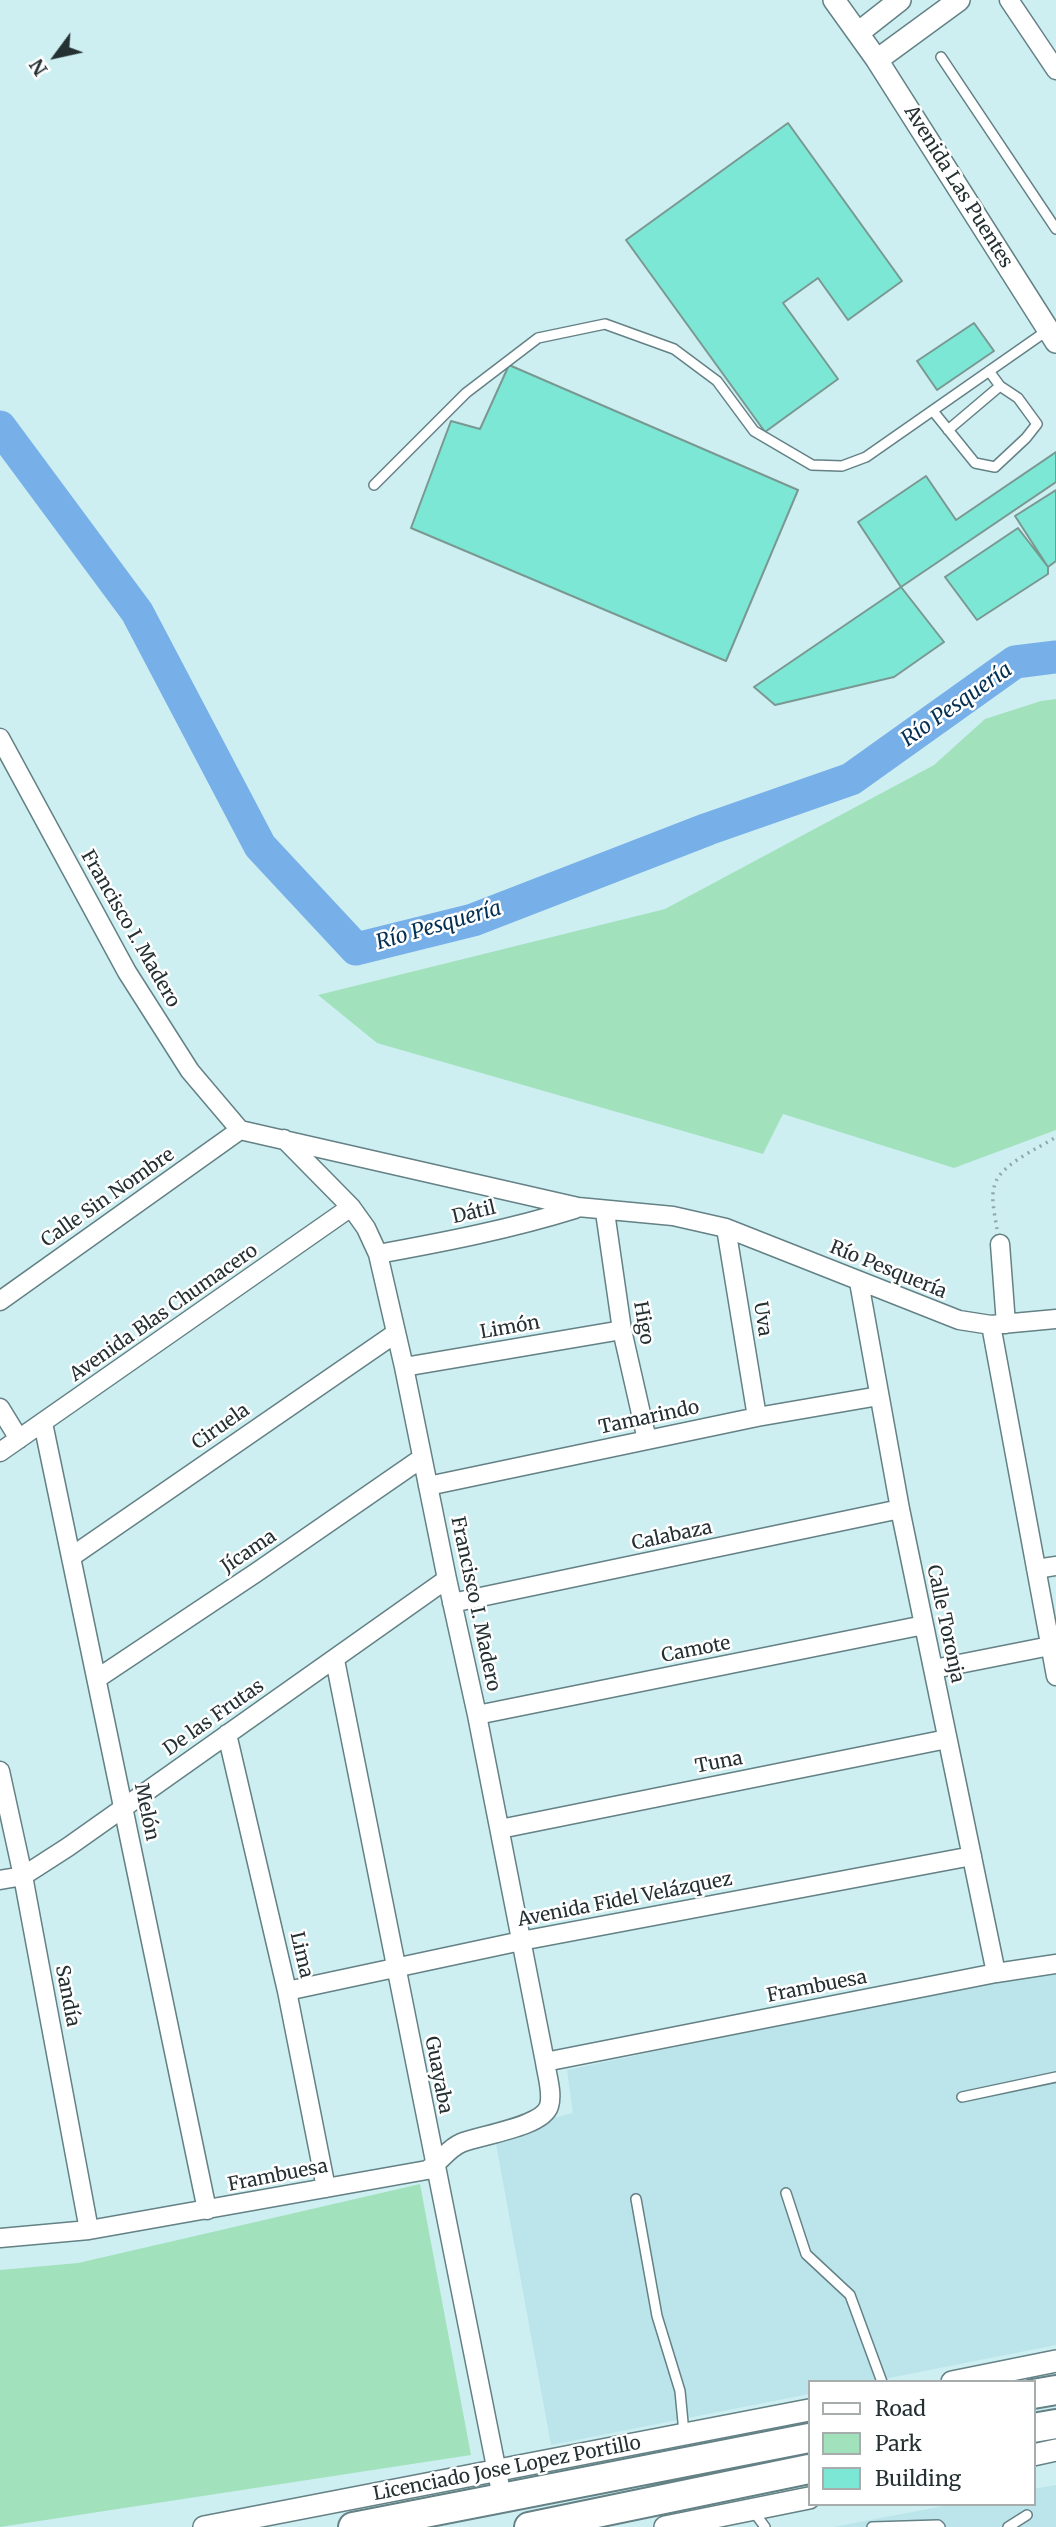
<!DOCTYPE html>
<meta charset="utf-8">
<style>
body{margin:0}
#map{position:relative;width:1056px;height:2527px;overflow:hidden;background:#ceeff2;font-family:Merriweather,serif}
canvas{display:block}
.legend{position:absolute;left:808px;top:2380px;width:228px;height:126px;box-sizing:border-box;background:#fff;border:2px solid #a7acad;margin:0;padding:9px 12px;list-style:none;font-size:21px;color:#243032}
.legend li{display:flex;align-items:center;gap:14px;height:35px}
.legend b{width:35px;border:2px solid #a7acad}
.north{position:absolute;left:21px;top:21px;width:70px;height:70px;-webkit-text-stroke:5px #fff;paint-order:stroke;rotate:237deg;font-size:19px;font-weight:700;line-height:28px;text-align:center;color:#243032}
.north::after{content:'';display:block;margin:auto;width:24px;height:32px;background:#243032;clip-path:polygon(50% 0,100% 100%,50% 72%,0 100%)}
</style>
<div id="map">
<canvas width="1056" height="2527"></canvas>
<ul class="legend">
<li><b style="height:9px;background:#fff"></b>Road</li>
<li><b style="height:19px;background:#a1e2bd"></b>Park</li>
<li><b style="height:19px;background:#7ce7d5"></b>Building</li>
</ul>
<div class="north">N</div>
</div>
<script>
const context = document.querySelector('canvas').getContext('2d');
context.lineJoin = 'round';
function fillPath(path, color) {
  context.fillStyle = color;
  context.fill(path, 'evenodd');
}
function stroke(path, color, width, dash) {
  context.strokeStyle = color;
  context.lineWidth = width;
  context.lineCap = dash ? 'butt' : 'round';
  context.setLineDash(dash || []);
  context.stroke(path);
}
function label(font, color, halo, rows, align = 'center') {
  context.font = font + ' Merriweather,serif';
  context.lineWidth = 5;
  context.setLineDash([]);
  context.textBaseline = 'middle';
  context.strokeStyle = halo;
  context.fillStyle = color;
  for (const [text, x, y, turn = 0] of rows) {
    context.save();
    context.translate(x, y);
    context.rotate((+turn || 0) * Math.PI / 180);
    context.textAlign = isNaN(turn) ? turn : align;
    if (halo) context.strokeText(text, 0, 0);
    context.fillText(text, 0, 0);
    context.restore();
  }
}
fillPath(new Path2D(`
 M1056,1967V2345L869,2382H809V2394L551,2445L494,2133L573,2113L567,2070Z
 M1056,2485V2527H833L954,2504H1033V2489Z`), '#bbe5ea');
fillPath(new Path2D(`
 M1056,699V1130L954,1168L783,1114L763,1154L377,1043L318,995L665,909L934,765L985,719L1041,701Z
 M420,2184L471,2455L0,2527V2270L78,2263Z`), '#a1e2bd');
stroke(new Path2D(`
 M0,427L137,612L260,846L356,949L473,920L708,829L851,779L1015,662L1056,657`), '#77afe9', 33);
const building = new Path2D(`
 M788,123L902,281L848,320L818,278L783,303L838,379L765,432L626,240Z
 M974,323L994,351L937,390L917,361Z
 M509,365L798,490L726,661L411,528L451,421L480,429Z
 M1056,452V482L901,587L858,522L926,476L956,520Z
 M1056,490V561L1048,567L1015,516Z
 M1018,528L1048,567V574L977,620L945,577Z
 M901,587L944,642L894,677L775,705L754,687Z`);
fillPath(building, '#7ce7d5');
stroke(building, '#7a9892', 2);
const service = new Path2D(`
 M941,57L1056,229
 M933,411L975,463L995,467L1026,438L1037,424L1018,398L1000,386L989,371
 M948,430L1000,386
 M374,485L466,393L538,338L605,324L674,349L717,381L754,431L812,465L842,466L866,457L1048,330
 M962,2097L1056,2077
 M786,2193L806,2254L850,2295L882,2382
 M636,2199L657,2316L680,2391L684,2433
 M754,2512L765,2527
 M872,2527L938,2525L940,2527
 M1008,2527L1027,2515`);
const minor = new Path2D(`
 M1009,0L1056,70
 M0,738L127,972L190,1071L240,1130
 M240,1130L578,1207L673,1216L726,1228L959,1320L991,1325L1056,1319
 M605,1212L622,1330L647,1440
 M726,1228L757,1417
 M1000,1244L1006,1324
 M378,1254C444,1242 511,1229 575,1209
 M859,1282L900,1509L996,1973
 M0,1301L240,1130
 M991,1325L1056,1676
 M404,1367L622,1330
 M0,1408L19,1439
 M43,1423L207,2210
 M0,1452L351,1207
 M428,1486L757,1417L879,1396
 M71,1557L396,1333
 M1036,1569L1056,1566
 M452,1603L900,1509
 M335,1660L502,2497
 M934,1669L1050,1646
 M98,1678L257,1572L422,1458
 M477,1715L924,1625
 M227,1734L287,1991L326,2188
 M0,1771L23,1876L89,2230
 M500,1829L947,1739
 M0,1880L23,1876L68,1847L447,1579
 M287,1991L521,1941L972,1856
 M545,2062L996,1973L1056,1964
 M0,2238L89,2230L427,2170C440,2163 447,2149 461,2143C480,2135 543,2127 549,2106C553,2093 547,2076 545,2062L477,1715L447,1579L404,1367L378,1254L366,1228L351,1207L284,1139`);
const tertiary = new Path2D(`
 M834,0L877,60L1056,342
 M858,33L900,0
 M877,60L959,0
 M952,2382L1056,2361
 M1033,2455L1056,2450
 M204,2527L809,2410
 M665,2527L809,2498`);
const trunk = new Path2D(`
 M1033,2394L1056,2390
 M1033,2428L1056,2424
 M353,2527L809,2438
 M529,2527L809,2469`);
stroke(service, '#648185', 12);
stroke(minor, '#648185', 21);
stroke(tertiary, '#648185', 24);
stroke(trunk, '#648185', 32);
stroke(new Path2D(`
 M997,1229C995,1215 990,1198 995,1184C1001,1164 1039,1148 1056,1137`), '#8fa8ab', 3.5, [2, 5]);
stroke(service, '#fff', 9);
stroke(minor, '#fff', 18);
stroke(tertiary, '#fff', 21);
stroke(trunk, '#fff', 28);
label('19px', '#243032', '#fff', [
 ["Avenida Las Puentes",958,187,58],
 ["Francisco I. Madero",130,929,60],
 ["Calle Sin Nombre",108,1198,-35],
 ["Dátil",474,1213,-13],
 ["Río Pesquería",888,1270,22],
 ["Avenida Blas Chumacero",164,1313,-35],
 ["Uva",762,1319,81],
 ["Higo",643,1323,80],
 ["Limón",510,1328,-10],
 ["Tamarindo",649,1418,-12],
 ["Ciruela",221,1427,-35],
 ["Calabaza",672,1536,-12],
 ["Jícama",249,1552,-34],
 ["Francisco I. Madero",475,1604,78],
 ["Calle Toronja",945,1624,78],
 ["Camote",696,1650,-11],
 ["De las Frutas",214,1718,-35],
 ["Tuna",719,1763,-11],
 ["Melón",146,1812,78],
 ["Avenida Fidel Velázquez",625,1900,-11],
 ["Lima",301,1955,77],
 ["Frambuesa",817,1987,-11],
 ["Sandía",67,1996,79],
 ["Guayaba",438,2075,79],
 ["Frambuesa",278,2176,-11],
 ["Licenciado Jose Lopez Portillo",507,2469,-11]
]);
label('italic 21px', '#032f53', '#fff', [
 ["Río Pesquería",957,705,-35],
 ["Río Pesquería",439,926,-16]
]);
</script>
